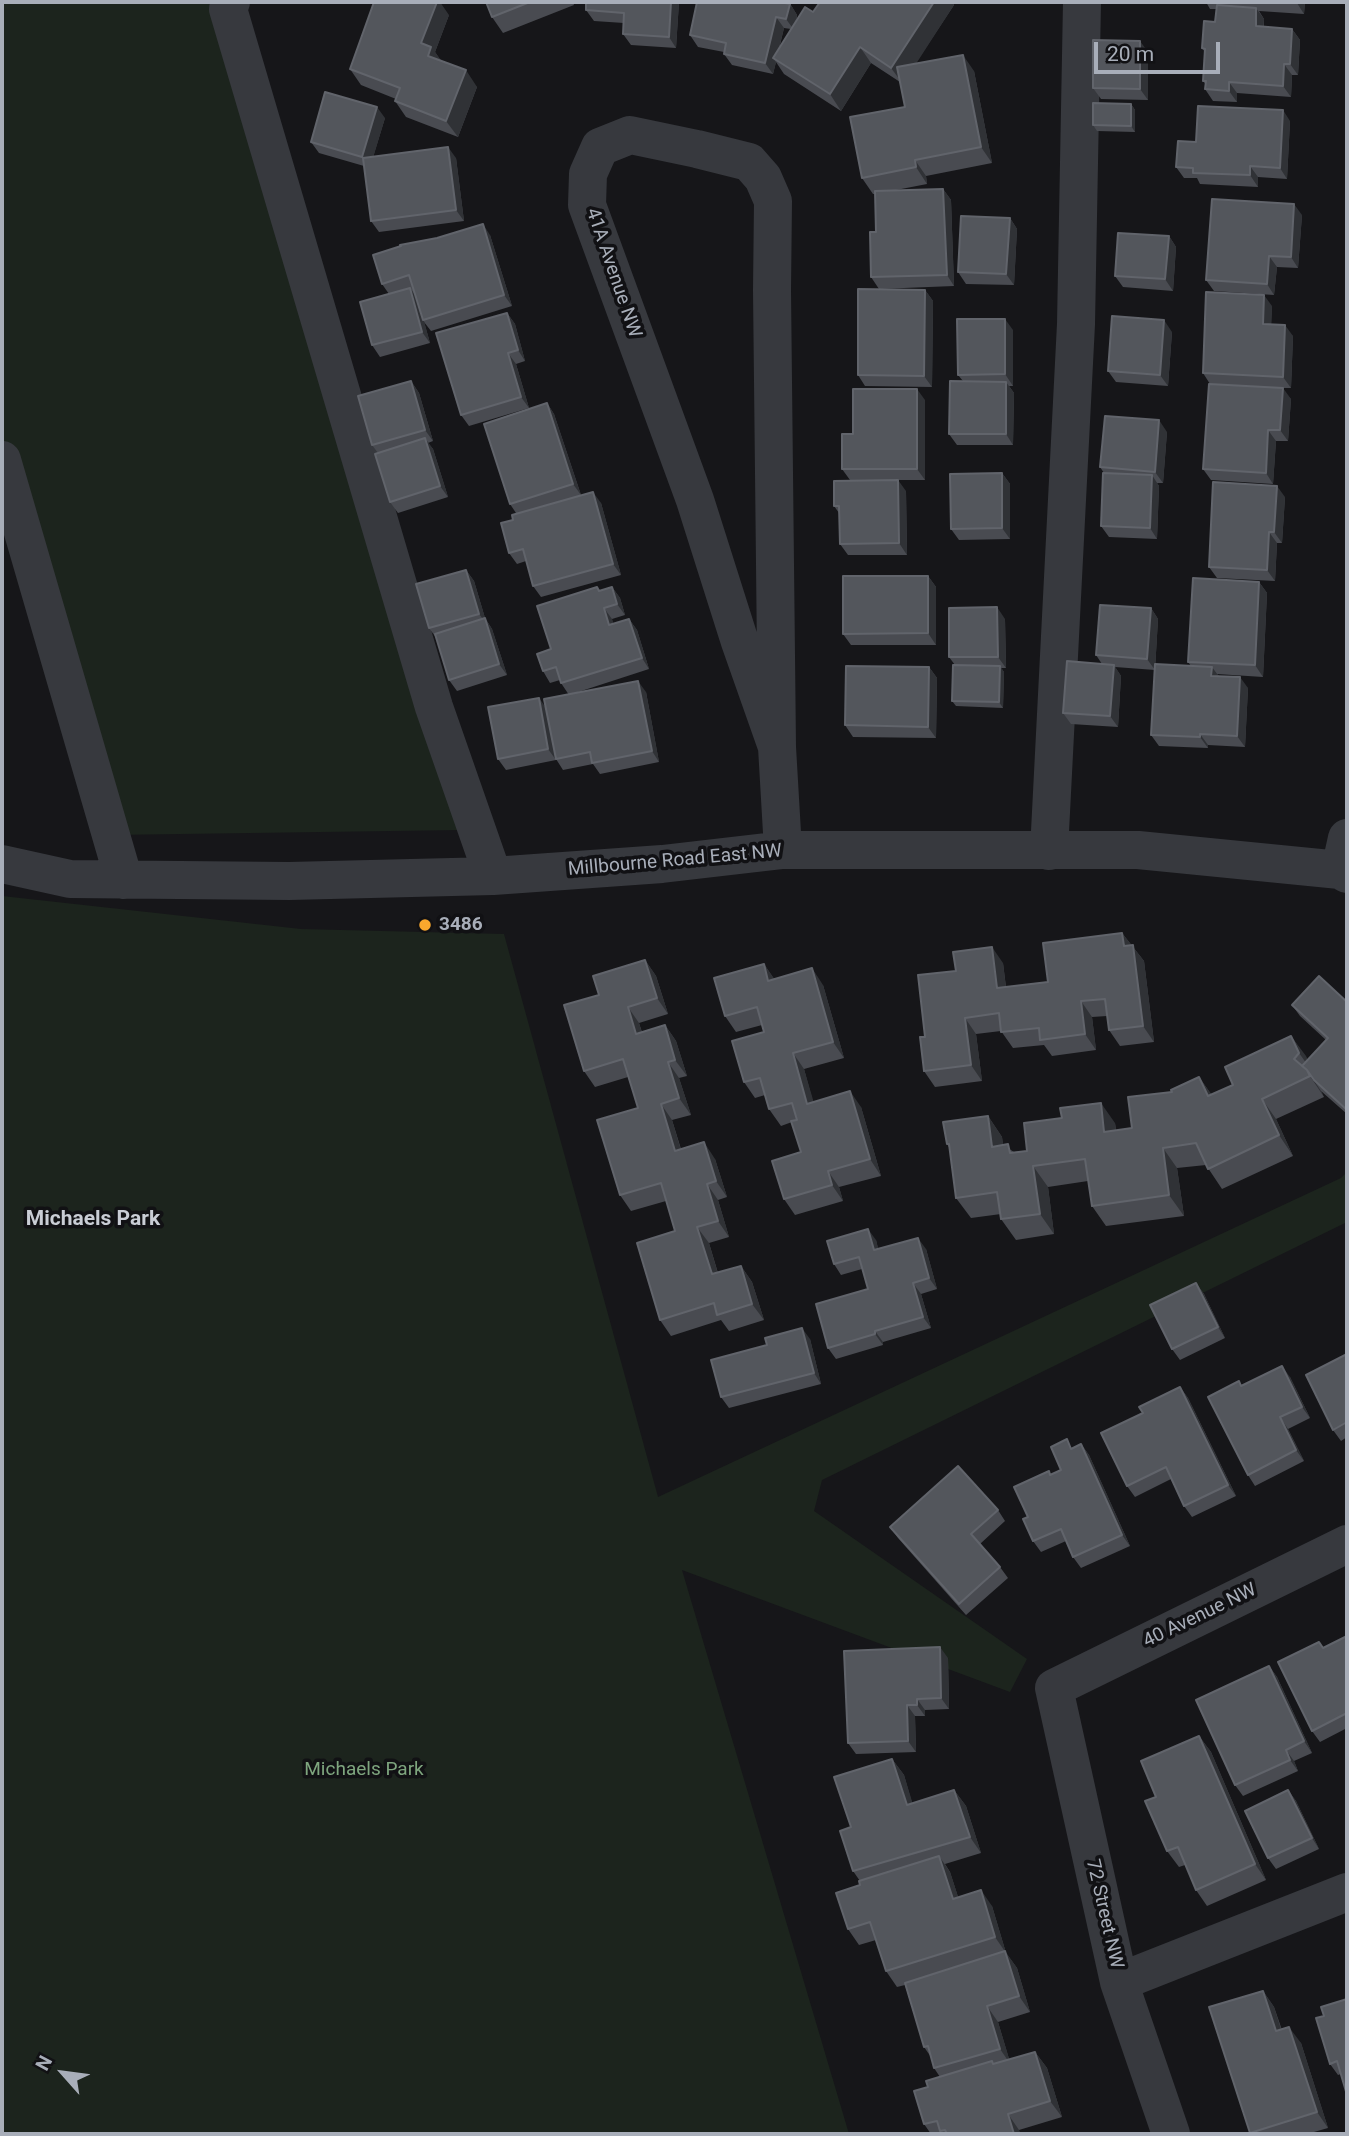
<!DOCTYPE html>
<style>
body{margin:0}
#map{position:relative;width:1349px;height:2136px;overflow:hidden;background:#161619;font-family:Roboto,sans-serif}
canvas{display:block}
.frame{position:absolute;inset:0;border:4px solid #a8aeb9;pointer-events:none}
.north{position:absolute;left:28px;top:2038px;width:70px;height:70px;-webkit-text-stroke:5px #111114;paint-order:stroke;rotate:298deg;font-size:19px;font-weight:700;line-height:28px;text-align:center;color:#a8aeb9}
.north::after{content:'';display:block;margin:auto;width:24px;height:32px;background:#a8aeb9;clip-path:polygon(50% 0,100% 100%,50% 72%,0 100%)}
.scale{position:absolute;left:1094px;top:42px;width:126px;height:32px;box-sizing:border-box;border:4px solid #a8aeb9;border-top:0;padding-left:9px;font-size:21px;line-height:24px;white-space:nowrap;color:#a8aeb9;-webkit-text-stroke:5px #111114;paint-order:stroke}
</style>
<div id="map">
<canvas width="1349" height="2136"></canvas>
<div class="frame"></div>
<div class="north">N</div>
<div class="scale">20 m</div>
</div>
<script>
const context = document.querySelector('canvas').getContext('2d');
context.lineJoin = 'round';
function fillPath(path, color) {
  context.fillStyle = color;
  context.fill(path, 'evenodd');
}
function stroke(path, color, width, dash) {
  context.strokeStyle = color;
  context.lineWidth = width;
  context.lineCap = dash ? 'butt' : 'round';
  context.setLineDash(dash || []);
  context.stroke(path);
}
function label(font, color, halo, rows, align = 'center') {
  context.font = font + ' Roboto,sans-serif';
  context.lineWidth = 7;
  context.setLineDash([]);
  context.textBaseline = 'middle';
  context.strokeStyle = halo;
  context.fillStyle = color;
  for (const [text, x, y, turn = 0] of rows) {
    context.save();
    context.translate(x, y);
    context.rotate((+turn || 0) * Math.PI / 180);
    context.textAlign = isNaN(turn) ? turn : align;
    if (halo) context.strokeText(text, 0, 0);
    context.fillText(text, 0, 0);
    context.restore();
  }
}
fillPath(new Path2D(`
 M2,2H211L461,830L111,835L2,460Z
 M2,896L301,929L504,934L658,1497L1341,1178L1347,1172V1222L822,1480L814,1511L1027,1659L1010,1692L682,1570L849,2134H2Z`), '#1c241d');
stroke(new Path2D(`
 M231,2L228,9L434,707L493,876
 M2,460L124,880
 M777,747L740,642L695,500L587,205L588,174L600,147L630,135L697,149L749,162L763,178L773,201L772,290L777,747L783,850
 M1049,851L1076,324L1082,2
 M2,864L70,879L289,881L493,876L662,864L783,850H1138L1340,870L1347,874
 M1340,870L1347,838
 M1119,1982L1347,1892
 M1171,2134L1119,1982L1054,1688L1347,1544`), '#37393e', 38);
fillPath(new Path2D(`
 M486,2H573L574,5L503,33L492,17Z
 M679,2L676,48L631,45L623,34L624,23L594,21L586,10Z
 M697,2H789L797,15L796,22L813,12L820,2H952L954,5L915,64L974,71L992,163L926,176L927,184L891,191L943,189L951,200L954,286L879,289L871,277L876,232L875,194H873L862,178L905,107L900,82L871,63L841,111L784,74L776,62L773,74L732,65L724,54V52L698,47L690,35ZM784,28L791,29L779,49Z
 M1206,2H1305L1304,14L1259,11L1264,19V27L1292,29L1300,40L1298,75H1292L1291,97L1237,93V102L1213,101L1205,89L1206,85L1203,81L1205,52L1202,48L1215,22L1216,9H1210Z
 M449,15L435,52L441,61L477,87L458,137L406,117L395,101L396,99L361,85L350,69Z
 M1148,52V100L1101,99L1093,88Z
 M1131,104L1135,110V132L1097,131L1093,125Z
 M385,118L373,157L456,158L464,221L379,232L371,221L364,166L319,153L311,142Z
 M1290,121L1287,179L1258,177V187L1200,184L1197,178H1184L1176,167L1196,142Z
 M1302,215L1298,268L1277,267L1274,295L1214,291L1206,280Z
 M1010,218L1017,229L1014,285L966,284L958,272Z
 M490,235L512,306L431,331L424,322L430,343L380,357L372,345L389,294L382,284Z
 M1169,236L1176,247L1173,291L1123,287L1115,276Z
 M925,290L933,301L932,387L865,386L858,375Z
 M1272,306L1271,324L1293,336L1291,388H1278L1291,399L1288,441H1276L1273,484L1211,480L1203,469L1210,384L1203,373Z
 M507,313L515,324L525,361L516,364L529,408L469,426L461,415Z
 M1013,330V386H1009L1014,393L1013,445H957L949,434L963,381L958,375Z
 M1172,332L1168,386L1116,382L1108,371Z
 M411,381L419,393L433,441L428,443L433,449L448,497L398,513L390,502L378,453L372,445Z
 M925,400V480H850L842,469L853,434Z
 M547,403L554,414L581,495L601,503L621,575L541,597L533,586L526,561L517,564L509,553L513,520L516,513L510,504Z
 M1167,432L1163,483H1157L1159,486L1157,539L1109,537L1101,526L1104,473L1100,467Z
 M1002,473L1010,484V539L959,540L951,529Z
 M906,491L907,555H848L840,544L839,513L834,506Z
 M1285,497L1282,543H1277L1275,581L1217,578L1209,567Z
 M466,570L474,581L485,618L492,629L507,675L457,691L449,680L437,639L429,628Z
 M928,576L936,587V645H851L843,634Z
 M1259,582L1267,593L1263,677L1217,674L1219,676L1248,688L1245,747L1208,745V748L1159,746L1151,735L1191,666L1188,662Z
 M612,587L620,598L625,615L612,619L613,624L629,619L637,630L649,669L569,695L561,683L560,680L550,683L543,671L551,649L600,591Z
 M1151,608L1158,619L1155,670L1115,667L1121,676L1118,727L1071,724L1063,713L1102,664L1096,655Z
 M1005,619L1006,668H1001L1004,672L1003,708L956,706L952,701L955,665L949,657Z
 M929,667L937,678L936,738L853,737L845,725Z
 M646,692L659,762L600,774L593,764L563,770L556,759V760L506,770L498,759L546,708Z
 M1122,933L1144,961L1154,1042L1120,1046L1109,1030L1107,1016L1092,1017L1096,1050L1052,1056L1044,1045L1013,1048L1001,1031L976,1034L982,1081L935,1087L924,1071L925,1037L956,971L1003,963L1006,987L1048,982Z
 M645,960L656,976L668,1014L639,1023L642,1032L665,1025L676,1041L687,1076L679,1078L691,1115L672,1120L681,1149L715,1159L727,1197L718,1200L729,1237L709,1243L718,1273L741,1266L752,1282L764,1320L729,1331L721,1320L671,1336L660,1320L675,1231L666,1201L631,1211L620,1195L638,1108L628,1077L595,1087L584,1071Z
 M764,964L774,979L823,985L844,1058L804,1069L813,1102L861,1107L881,1176L839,1187L843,1201L795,1215L784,1199L801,1152L792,1122L781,1126L769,1109L765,1095L755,1098L744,1082L764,1032L762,1025L736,1032L725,1016Z
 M1347,1002V1114L1321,1091L1324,1097L1276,1119L1293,1156L1222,1189L1206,1165L1177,1168L1184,1216L1106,1226L1092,1206L1088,1181L1048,1187L1054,1234L1016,1240L1001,1219V1214L971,1218L956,1198L950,1149L947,1144L988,1116L1002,1137L1003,1145L1014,1152L1027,1151L1115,1123L1116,1130L1132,1128L1172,1092L1199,1077L1211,1094L1233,1085L1291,1036L1308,1060L1326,1040L1300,1016L1292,1005Z
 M876,1240L878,1249H926L937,1289L921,1294L931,1328L883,1342V1345L836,1359L828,1348L868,1289L862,1269L841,1275L834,1264Z
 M1196,1283L1204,1294L1225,1338L1180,1360L1172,1349Z
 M810,1339L821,1384L729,1408L721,1397L767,1345Z
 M1347,1354V1437L1341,1441L1333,1430Z
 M1290,1377L1310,1418L1288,1429L1304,1461L1255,1486L1248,1475L1239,1381L1242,1386Z
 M1180,1387L1188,1398L1236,1496L1192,1517L1184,1506L1171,1479L1135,1497L1127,1486L1143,1413Z
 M1081,1444L1089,1455L1130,1546L1081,1568L1073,1557L1066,1541L1041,1552L1033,1541L1028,1517L1049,1471L1051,1475L1061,1470L1073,1448Z
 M998,1510L1005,1521L980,1544L1000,1567L1008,1578L966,1615L898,1538L890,1527Z
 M1347,1636V1728L1320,1742L1312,1731L1319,1642L1323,1648Z
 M948,1658L949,1709L925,1710V1716H915L916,1752L856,1754L848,1743Z
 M1269,1666L1277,1677L1312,1753L1294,1761L1298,1771L1243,1796L1235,1785Z
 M1199,1736L1211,1752L1266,1880L1207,1906L1196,1890L1185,1865L1179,1867L1167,1851L1156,1797Z
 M892,1759L904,1775L912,1803L954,1790L966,1806L981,1853L945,1864L950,1872L958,1897L992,1906L1006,1953L1017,1968L1030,2012L998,2022L1009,2059L1035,2052L1047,2068L1062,2117L1019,2130L1020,2134H931L924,2124L928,2087L940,2077L934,2068L931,2057L924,2047L905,1985L897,1987L886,1971L876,1940L859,1945L848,1929L860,1885V1881L853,1871L851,1827Z
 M1288,1790L1296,1801L1319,1849L1276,1869L1268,1858Z
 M1263,1991L1274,2007L1282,2030L1301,2043L1328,2128L1307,2134H1251L1250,2133Z
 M1324,2016L1341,2074L1338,2075L1330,2064Z`), '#494b51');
fillPath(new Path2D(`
 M437,2H440L449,15L435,52L443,63L428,56L421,43Z
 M671,2H679L676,48L669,37Z
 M780,2H789L797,15L794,30L786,19Z
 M934,2H952L954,5L903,84L891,68Z
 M1297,2H1305L1304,14L1297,3Z
 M1256,8L1264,19L1263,37L1256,26Z
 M776,17L784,28L776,60L773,58L776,62L773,74L765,63Z
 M1292,29L1300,40L1298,75L1290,64Z
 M1140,41L1148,52V100L1140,89Z
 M860,47L871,63L841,111L830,94Z
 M963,55L974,71L992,163L981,147Z
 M1284,64L1292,75L1291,97L1283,86Z
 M466,70L477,87L458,137L446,121Z
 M1229,82L1237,93V102L1229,91Z
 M1131,104L1135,110V132L1131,126Z
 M377,107L385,118L370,168L362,157Z
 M1283,110L1290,121L1287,179L1280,168Z
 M448,147L456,158L464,221L456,210Z
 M915,160L926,176L927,184L916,167Z
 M1250,166L1258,177V187L1250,175Z
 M943,189L951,200L954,286L947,275Z
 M1294,204L1302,215L1298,268L1291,257Z
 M1010,218L1017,229L1014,285L1006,274Z
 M483,224L490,235L512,306L504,295Z
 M1169,236L1176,247L1173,291L1165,279Z
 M1269,256L1277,267L1274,295L1267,284Z
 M410,288L418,299L430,343L422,332Z
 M925,290L933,301L932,387L924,376Z
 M1264,295L1272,306L1271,335L1263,324Z
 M507,313L515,324L525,361L518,350Z
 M1005,319L1013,330V386L1005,374Z
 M1164,320L1172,332L1168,386L1160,375Z
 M1285,325L1293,336L1291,388L1283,377Z
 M508,353L516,364L529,408L521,397Z
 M411,381L419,393L433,441L425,430Z
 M1006,382L1014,393L1013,445L1006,434Z
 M1283,388L1291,399L1288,441L1280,430Z
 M917,389L925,400V480L917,469Z
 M547,403L554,414L581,495L573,484Z
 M1159,420L1167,432L1163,483L1155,472Z
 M1268,430L1276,441L1273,484L1266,473Z
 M425,438L433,449L448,497L440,486Z
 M1002,473L1010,484V539L1002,528Z
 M1152,475L1159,486L1157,539L1150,528Z
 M898,480L906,491L907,555L899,543Z
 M1277,486L1285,497L1282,543L1274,532Z
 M593,492L601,503L621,575L613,564Z
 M1269,532L1277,543L1275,581L1267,570Z
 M466,570L474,581L485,618L492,629L507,675L499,664L487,624L479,614Z
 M928,576L936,587V645L928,633Z
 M1259,582L1267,593L1263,677L1255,665Z
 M612,587L620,598L625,615L617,604Z
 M997,607L1005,619L1006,668L998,657Z
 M604,608L612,619L617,636L609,625Z
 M1151,608L1158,619L1155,670L1147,659Z
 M629,619L637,630L649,669L642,658Z
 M1114,665L1121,676L1118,727L1110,716Z
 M1000,666L1004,672L1003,708L999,702Z
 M929,667L937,678L936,738L928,727Z
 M1212,667L1220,678L1211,676Z
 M1240,677L1248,688L1245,747L1237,736Z
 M638,681L646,692L659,762L652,751Z
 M539,698L547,709L556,760L548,749Z
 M1200,734L1208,745V748L1200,737Z
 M1122,933L1144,961L1154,1042L1143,1026L1124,946Z
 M992,947L1003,963L1008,1005L997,988Z
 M645,960L656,976L668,1014L657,998Z
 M764,964L775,980L768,981Z
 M812,968L823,985L844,1058L833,1042Z
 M1081,1001L1092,1017L1096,1050L1085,1034Z
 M628,1007L639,1023L647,1050L636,1034Z
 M965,1018L976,1034L982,1081L971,1065Z
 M665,1025L676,1041L687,1076L675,1060Z
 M1291,1036L1306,1056L1314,1074L1299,1053Z
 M793,1053L804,1069L819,1120L807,1104Z
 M668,1062L679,1078L691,1115L679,1098Z
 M1307,1070L1321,1091L1324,1097L1310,1076Z
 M1199,1077L1214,1098L1208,1096Z
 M850,1091L861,1107L881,1176L870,1159Z
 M1262,1099L1276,1119L1293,1156L1279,1135Z
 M1101,1103L1115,1123L1119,1153L1104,1132Z
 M661,1104L672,1120L686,1167L675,1151Z
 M988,1116L1002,1137L1006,1168L992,1147Z
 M704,1142L715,1159L727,1197L716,1181Z
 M1163,1148L1177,1168L1184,1216L1169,1195Z
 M1033,1166L1048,1187L1054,1234L1040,1214Z
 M828,1171L839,1187L843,1201L832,1185Z
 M707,1184L718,1200L729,1237L718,1221Z
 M697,1227L709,1243L723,1291L712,1274Z
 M868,1229L876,1240L882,1262L874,1250Z
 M918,1238L926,1249L937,1289L929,1278Z
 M741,1266L752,1282L764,1320L752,1304Z
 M913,1283L921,1294L931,1328L923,1317Z
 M1196,1283L1204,1294L1225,1338L1218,1327Z
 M802,1328L810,1339L821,1384L814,1373Z
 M875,1331L883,1342V1345L875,1334Z
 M1282,1366L1290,1377L1310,1418L1302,1407Z
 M1180,1387L1188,1398L1236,1496L1228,1485Z
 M1280,1417L1288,1429L1304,1461L1296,1450Z
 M1081,1444L1089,1455L1130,1546L1122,1535Z
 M940,1647L948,1658L949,1709L941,1698Z
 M1269,1666L1277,1677L1312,1753L1304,1741Z
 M917,1699L925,1710V1716L917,1705Z
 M907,1705L915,1716L916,1752L908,1741Z
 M1199,1736L1211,1752L1266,1880L1255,1864Z
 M1286,1750L1294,1761L1298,1771L1290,1760Z
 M892,1759L904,1775L918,1821L907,1805Z
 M954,1790L966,1806L981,1853L970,1837Z
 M1288,1790L1296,1801L1319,1849L1312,1838Z
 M939,1856L950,1872L964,1915L953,1899Z
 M981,1890L992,1906L1006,1953L995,1937Z
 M1005,1951L1017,1968L1030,2012L1019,1996Z
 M1263,1991L1274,2007L1287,2048L1276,2031Z
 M987,2006L998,2022L1011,2065L1000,2049Z
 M1289,2027L1301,2043L1328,2128L1317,2112Z
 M1035,2052L1047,2068L1062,2117L1050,2101Z
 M1008,2114L1019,2130L1020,2134H1014Z`), '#303236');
const building = new Path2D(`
 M374,2H437L421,43L431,47L428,56L466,70L446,121L395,101L400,88L350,69Z
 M486,2H530L492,17Z
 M586,2H671L669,37L623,34L624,13L586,10Z
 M697,2H780L790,4L786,19L776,17L765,63L724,54L726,43L690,35Z
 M820,2H934L891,68L860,47L830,94L773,58L805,7L813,12Z
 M1217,5L1256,8V26L1292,29L1290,64H1284L1283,86L1229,82V91L1205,89L1206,81H1203L1205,49L1202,48L1204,21L1215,22Z
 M1093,40L1140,41V89L1093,88Z
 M963,55L981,147L915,160L916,167L862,178L850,117L905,107L897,67Z
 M325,92L377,107L362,157L311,142Z
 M1093,103L1131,104V126L1093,125Z
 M1198,106L1283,110L1280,168L1250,166V175L1193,173V168L1176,167L1178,141L1196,142Z
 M448,147L456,210L371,221L363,158Z
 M943,189L947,275L871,277L870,232H876L875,191Z
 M1212,199L1294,204L1291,257L1269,256L1267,284L1206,280Z
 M961,216L1010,218L1006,274L958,272Z
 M483,224L504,295L423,320L409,275L382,284L373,255L401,246L400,245L437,238Z
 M1118,233L1169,236L1165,279L1115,276Z
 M410,288L422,332L372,345L360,302Z
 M858,289L925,290L924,376L858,375Z
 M1206,292L1264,295L1263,324L1285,325L1283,377L1203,373Z
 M507,313L518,350L508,353L521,397L461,415L436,333Z
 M1112,316L1164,320L1160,375L1108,371Z
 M957,319H1005V374L958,375Z
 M411,381L425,430L372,445L358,396Z
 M950,381L1006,382V434H949Z
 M1209,384L1283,388L1280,430H1268L1266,473L1203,469Z
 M853,389H917V469H842V434H853Z
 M547,403L573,484L510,504L484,424Z
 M1105,416L1159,420L1155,472L1100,467Z
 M425,438L440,486L390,502L375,454Z
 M1002,473V528L951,529L950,474Z
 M1103,473L1152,475L1150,528L1101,526Z
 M898,480L899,543L840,544L839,506H834V481Z
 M1213,482L1277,486L1274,532H1269L1267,570L1209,567Z
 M593,492L613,564L533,586L523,549L509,553L501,523L513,520L512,515Z
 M466,570L479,614L429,628L416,584Z
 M843,576H928V633L843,634Z
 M1193,578L1259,582L1255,665L1188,662Z
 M597,587L599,591L612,587L617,604L604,608L609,625L629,619L642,658L561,683L556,667L543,671L537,654L551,649L537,606Z
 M1100,605L1151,608L1147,659L1096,655Z
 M997,607L998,657H949V608Z
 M485,618L499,664L449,680L435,634Z
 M1067,661L1114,665L1110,716L1063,713Z
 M1155,664L1212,667L1211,676L1240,677L1237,736L1200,734V737L1151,735Z
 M953,665L1000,666L999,702L952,701Z
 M846,666L929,667L928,727L845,725Z
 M638,681L652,751L592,763L590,752L556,759L544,699Z
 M539,698L548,749L498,759L488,707Z
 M1122,933L1124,946L1133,945L1143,1026L1109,1030L1105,999L1081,1001L1085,1034L1040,1040L1039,1028L1001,1032L999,1013L965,1018L971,1065L924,1071L920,1037H925L918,975L956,971L953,952L992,947L997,988L1048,982L1043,943Z
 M645,960L657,998L628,1007L636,1034L665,1025L675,1060L668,1062L679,1098L661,1104L675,1151L704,1142L716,1181L707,1184L718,1221L697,1227L712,1274L741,1266L752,1304L717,1315L714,1303L660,1320L637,1243L675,1231L661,1183L620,1195L597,1120L638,1108L623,1059L584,1071L564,1005L599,995L593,976Z
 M764,964L768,981L812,968L833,1042L793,1053L807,1104L850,1091L870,1159L828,1171L832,1185L784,1199L772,1161L801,1152L791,1121L797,1120L792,1103L769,1109L760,1078L744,1082L732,1041L764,1032L757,1007L725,1016L714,978Z
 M1319,976L1347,1002V1110L1314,1080L1307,1070L1302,1066L1328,1038L1292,1005Z
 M1291,1036L1299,1053L1294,1059L1307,1070L1310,1076L1262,1099L1279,1135L1208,1169L1196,1143L1163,1148L1169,1195L1092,1206L1085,1159L1033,1166L1040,1214L1001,1219L997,1192L956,1198L949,1144H947L943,1122L988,1116L992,1147L1008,1144L1010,1153L1027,1151L1024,1123L1062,1118L1060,1108L1101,1103L1104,1132L1132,1128L1128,1097L1172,1092L1171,1090L1199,1077L1208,1096L1233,1085L1225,1067Z
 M868,1229L874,1250L918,1238L929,1278L913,1283L923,1317L875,1331V1334L828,1348L816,1304L868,1289L859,1257L834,1264L827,1241Z
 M1196,1283L1218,1327L1172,1349L1150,1305Z
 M802,1328L814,1373L721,1397L711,1360L767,1345L765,1338Z
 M1347,1354V1422L1333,1430L1306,1375Z
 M1282,1366L1302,1407L1280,1417L1296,1450L1248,1475L1208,1397L1239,1381L1241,1386Z
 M1180,1387L1228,1485L1184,1506L1166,1467L1127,1486L1101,1433L1143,1413L1139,1407Z
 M1067,1439L1071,1449L1081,1444L1122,1535L1073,1557L1061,1529L1033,1541L1023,1519L1028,1517L1014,1487L1049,1471L1050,1475L1061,1470L1051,1447Z
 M958,1466L998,1510L971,1534L1000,1567L959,1604L890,1527Z
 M1347,1636V1713L1312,1731L1278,1662L1319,1642L1323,1648Z
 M940,1647L941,1698L917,1699V1705H907L908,1741L848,1743L844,1651Z
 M1269,1666L1304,1741L1286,1750L1290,1760L1235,1785L1196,1700Z
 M1199,1736L1255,1864L1196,1890L1178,1847L1167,1851L1145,1801L1156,1797L1141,1761Z
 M892,1759L907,1805L954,1790L970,1837L853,1871L840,1831L851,1827L834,1777Z
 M1288,1790L1312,1838L1268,1858L1245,1811Z
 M939,1856L953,1899L981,1890L995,1937L886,1971L870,1922L848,1929L836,1893L860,1885L859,1881Z
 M1005,1951L1019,1996L987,2006L1000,2049L934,2068L928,2046L924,2047L905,1983Z
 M1263,1991L1276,2031L1289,2027L1317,2112L1250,2133L1209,2007Z
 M1347,1999V2095L1337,2061L1330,2064L1316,2018L1324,2016L1321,2007Z
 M1035,2052L1050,2101L1008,2114L1014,2134H947L945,2130L940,2131L937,2121L924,2124L914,2091L928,2087L926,2081L992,2061L993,2064Z`);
fillPath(building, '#53565c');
stroke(building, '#61646b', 2);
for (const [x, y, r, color] of [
 [425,925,7,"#faa82d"]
]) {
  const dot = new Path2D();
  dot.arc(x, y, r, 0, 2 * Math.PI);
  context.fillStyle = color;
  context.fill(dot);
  stroke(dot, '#111114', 2.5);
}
label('19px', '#a8aeb9', '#111114', [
 ["41A Avenue NW",613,273,71],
 ["Millbourne Road East NW",675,861,-5],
 ["40 Avenue NW",1200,1616,-26],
 ["72 Street NW",1104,1914,77]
]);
label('bold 19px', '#a8aeb9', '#111114', [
 ["3486",439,925]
], 'left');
label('19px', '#7ea57e', '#111114', [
 ["Michaels Park",364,1770]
]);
label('bold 21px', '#c9cdd5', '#111114', [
 ["Michaels Park",93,1220]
]);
</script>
